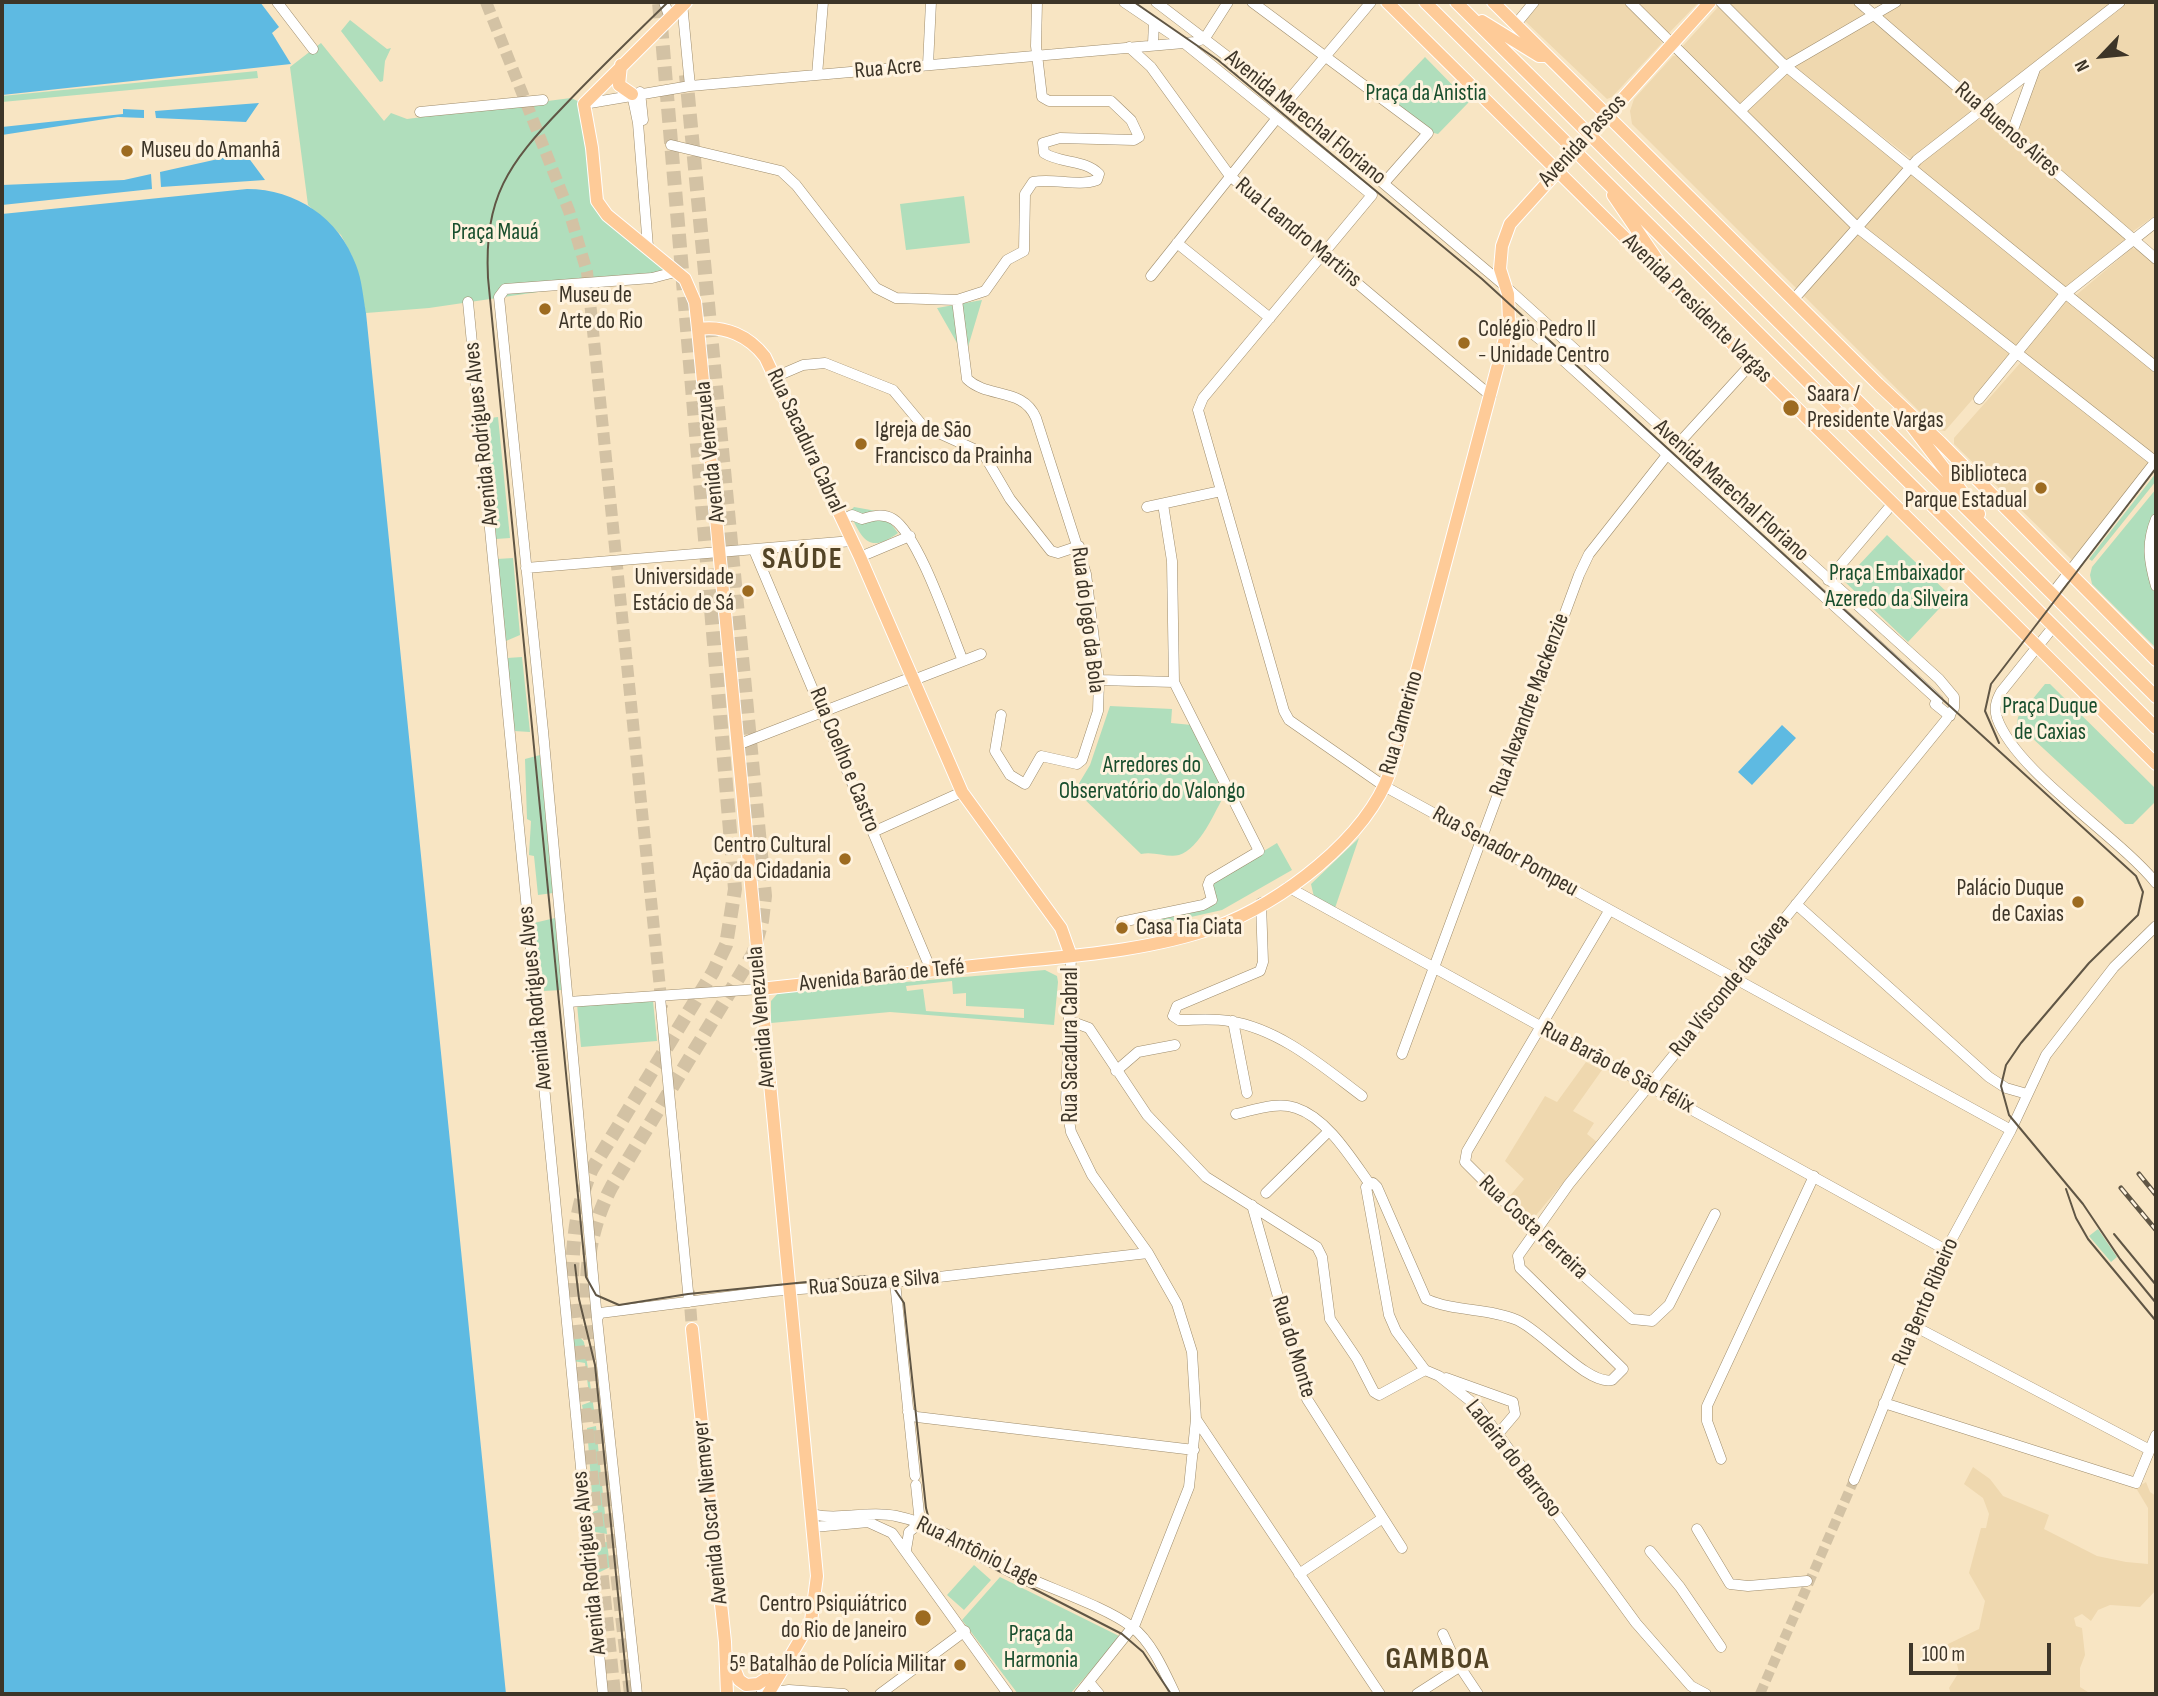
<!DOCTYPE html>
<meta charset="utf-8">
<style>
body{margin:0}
#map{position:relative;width:2158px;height:1696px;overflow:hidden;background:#f8e5c3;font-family:"Sofia Sans Condensed",sans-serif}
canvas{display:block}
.frame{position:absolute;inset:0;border:4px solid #3d3528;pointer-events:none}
.north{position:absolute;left:2067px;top:21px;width:70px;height:70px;-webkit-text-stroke:5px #fff3df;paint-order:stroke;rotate:244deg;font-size:19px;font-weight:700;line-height:28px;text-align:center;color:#3d3528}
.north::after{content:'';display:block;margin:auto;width:24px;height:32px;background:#3d3528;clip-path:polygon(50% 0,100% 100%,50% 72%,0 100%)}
.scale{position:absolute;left:1909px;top:1643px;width:142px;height:32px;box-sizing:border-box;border:4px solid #3d3528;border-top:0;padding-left:9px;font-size:21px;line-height:24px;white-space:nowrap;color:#3d3528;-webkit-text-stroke:5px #fff3df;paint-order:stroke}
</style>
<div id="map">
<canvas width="2158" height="1696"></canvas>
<div class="frame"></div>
<div class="north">N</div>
<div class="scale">100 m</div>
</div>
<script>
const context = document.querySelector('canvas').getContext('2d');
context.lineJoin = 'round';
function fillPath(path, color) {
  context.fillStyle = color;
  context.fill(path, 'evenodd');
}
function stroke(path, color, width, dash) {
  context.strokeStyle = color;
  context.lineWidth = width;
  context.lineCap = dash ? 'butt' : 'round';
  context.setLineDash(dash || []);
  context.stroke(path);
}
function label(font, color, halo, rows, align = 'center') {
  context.font = font + ' "Sofia Sans Condensed",sans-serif';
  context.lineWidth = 6;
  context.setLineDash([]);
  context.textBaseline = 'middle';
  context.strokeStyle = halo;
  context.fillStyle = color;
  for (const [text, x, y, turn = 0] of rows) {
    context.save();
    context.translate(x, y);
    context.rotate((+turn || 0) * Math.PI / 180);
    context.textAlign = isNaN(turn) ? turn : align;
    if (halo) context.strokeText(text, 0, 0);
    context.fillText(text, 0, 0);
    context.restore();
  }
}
fillPath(new Path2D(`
 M1538,2H1627L1662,43L1612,97L1607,99L1526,22L1525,18Z
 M1633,2H1699L1668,34Z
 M1725,2H1852L1864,14L1862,18L1787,62Z
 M1902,2H2118L1983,104L1883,16Z
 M2129,2H2156V215L2132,232L2017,133L2037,73Z
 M1719,6L1781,67L1740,107L1681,48Z
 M1873,21L1975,109L1913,160L1793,68V64Z
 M1679,55L1853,228L1798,290L1632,124L1630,111L1634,99L1673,56Z
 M1787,71L1905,168L1856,223L1745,109Z
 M1986,119L2126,239V242L2066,290L1919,169L1918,164L1976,120Z
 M1909,172L2060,294L2016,348L1864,227Z
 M1859,234L2012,354L1945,431L1938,430L1804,296L1805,292Z
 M2132,248L2137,249L2156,266V364L2075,296Z
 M2066,300L2156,370V455L2023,352Z
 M2022,361L2150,462L2072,560L1954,444V438Z
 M1586,1062L1602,1070L1573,1111L1594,1123L1587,1134L1597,1142L1532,1220L1509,1197L1524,1179L1505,1161L1545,1096L1557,1102Z
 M1973,1467L1990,1479L2003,1496L2049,1515L2044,1529L2097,1556L2126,1562L2148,1564V1508L2136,1488L2146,1482L2150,1492L2156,1496V1590L2140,1607L2110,1605L2098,1610L2091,1621L2082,1614L2074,1618L2076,1626L2082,1628L2085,1655L2080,1668V1687L2091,1694H1951L1949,1688L1959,1672L1956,1661L1947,1648L1948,1644L1979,1629L1985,1601L1969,1573L1981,1528H1986L1989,1514L1983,1498L1964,1484Z`), '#efd8af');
fillPath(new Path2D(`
 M350,20L387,49L391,48L385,61L383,81L380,82L341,31Z
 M321,43L384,121L391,113L407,119L571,98L584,104L594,194L674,272L429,308L366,313L352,256L341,235L308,205L290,67Z
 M1425,57L1469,102L1438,134L1430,132L1386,98Z
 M257,71L258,78L2,102V96Z
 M964,196L970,243L906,250L900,204Z
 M982,300L965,357L937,308Z
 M498,417L510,538L496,539L483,419Z
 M2156,473V481L2092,561L2089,559Z
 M2156,489V648L2092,584L2090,575L2092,567Z
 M854,507L882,512L898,533C868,555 862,538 849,512Z
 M1887,535L1951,596L1908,642L1844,581Z
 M513,558L520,635L506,641L502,638L497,559Z
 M522,657L530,732L514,731L507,658Z
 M2045,684H2050L2156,789V801L2133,824H2125L2017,724L2018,717Z
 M1110,706L1172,709L1171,723L1192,725L1225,794C1215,811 1200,849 1179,855C1168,858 1154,851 1141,854L1075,790L1090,765Z
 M540,755L553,893L538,895L534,856L529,855L531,821L527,819L525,759Z
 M1359,838L1335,908L1314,897L1311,884Z
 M1277,843L1292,870L1222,910L1142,928V923L1195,910L1216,901L1211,891L1213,882Z
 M555,918L562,990L544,991L534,923Z
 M1045,970L1057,976L1058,982L1054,1025L890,1012L771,1023V1001L778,993ZM952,981L953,994L966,993V1006L1024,1009V1018L926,1011L923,989L907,991L906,986Z
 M650,998L653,1001L657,1041L581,1047L577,1004Z
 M2098,1229L2117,1257L2111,1262L2089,1236Z
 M575,1331L584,1342L594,1410L591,1413L583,1410L582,1405L590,1402L585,1363L573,1361L571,1332Z
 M596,1426L607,1534L595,1532L593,1512L598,1510L596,1493L592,1494L587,1428Z
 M607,1542L610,1567L598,1573L595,1543Z
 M974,1565L991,1580L964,1610L947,1595Z
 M1000,1577L1121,1637L1070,1694H1018L962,1620Z`), '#b0debc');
fillPath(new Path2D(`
 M2,2H260L279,27L272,33L291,64L2,95Z
 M259,103L246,122L156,118L155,111Z
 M123,109L144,110V118L118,117L2,135V127L123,114Z
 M245,153L265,180L161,187L160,172Z
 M151,174L152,189L2,205V185L124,180Z
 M247,189C296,189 339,218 356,265C362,280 363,297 366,313L506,1694H2V214Z
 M1782,725L1796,738L1752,785L1738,772Z`), '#5ebae2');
stroke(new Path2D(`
 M1760,1694L1854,1480`), '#d3c2a4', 10, [10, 5]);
stroke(new Path2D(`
 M486,2L569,211L587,272L662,1008
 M689,1291L692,1329`), '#d3c2a4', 12, [12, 6]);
stroke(new Path2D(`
 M614,1694L572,1290C572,1248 575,1207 592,1169L713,972L726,945L735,889L659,2
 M631,1694L587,1310C585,1266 591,1225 612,1186L753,954L762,921L765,896L686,75`), '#d3c2a4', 14, [14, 7]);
const minor = new Path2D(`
 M277,2L313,49
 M664,2L670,18
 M1124,2L1183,42L1372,195L1203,398L1198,410L1284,711L1289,720L1384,786L2011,1130
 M1156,2L1287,102L1505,286L1939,679L1954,697V708L1946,720L1569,1184L1518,1256L1520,1268L1623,1369L1612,1380C1588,1386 1541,1330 1517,1320C1489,1308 1454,1312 1426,1299L1377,1187L1373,1183L1366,1187L1389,1315L1396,1331L1425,1370L1439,1376L1478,1407L1636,1623L1691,1686L1706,1694
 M1252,2L1428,133L1384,183
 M1630,2L1859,229L2156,462
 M1721,2L1782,63L2156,367
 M1859,2L2156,259
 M682,3L690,86
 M1516,24L1534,2
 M1153,44L1154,22
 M1129,47L1151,67L1230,176L1491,396
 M928,65L931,2
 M817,75L823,2
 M640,92L643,120
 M632,94L638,123L648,247
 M1287,102L1371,2
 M584,104L690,86L1195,42L1205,38L1228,2
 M1740,111L1791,63L1896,2
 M420,112L543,100
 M2011,135L2035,69
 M671,145L781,171L796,185L876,288L896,298L957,300
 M1177,243L1270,318
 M1151,276L1277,118
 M1793,300L1917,160L2120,2
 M468,302L603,1694
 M1506,334L1524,327L1542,341L1938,700L1935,704L1950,716
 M775,377L803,365L825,363L893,390L923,426L983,453L1010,499L1051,551L1058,553L1079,546
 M1979,399L2065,294L2156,222
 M1679,443L1752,363
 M1147,507L1221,491
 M2156,519C2146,543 2149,562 2156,586
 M842,520L852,515L862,519C872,516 883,513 893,519C919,535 950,630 963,661
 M754,550L931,970
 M860,557L910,536
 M526,568L852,541
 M1828,580L1893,503
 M2052,594L2156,461
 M2054,626L2001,692C1996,701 1994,708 1997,718C2016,772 2117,835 2156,883
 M1099,680L1174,682
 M911,681L981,654
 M1001,715L995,751L1010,775L1025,784L1041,756L1077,764L1082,760L1098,711L1099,680L1086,574L1036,418C1023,387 988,399 967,379L957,300L985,291L1007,260L1024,251L1025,194L1033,182C1054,178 1078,187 1097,180L1099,174C1085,159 1061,164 1044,153L1043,143L1060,138L1134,140L1139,137L1131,120L1111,101H1049L1042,97L1036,46L1037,2
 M737,745L910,678
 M873,832L962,792
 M1288,887L1946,1250
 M1261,903L1263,962L1260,971L1177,1006L1173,1016L1179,1020C1195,1020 1213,1018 1229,1021C1280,1029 1322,1066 1362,1096
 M1796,904L1989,1077L2006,1088L2027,1094
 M1609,911L1467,1151L1465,1162L1535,1232L1632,1319L1652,1321L1669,1305L1715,1214
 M1121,922L1203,905L1212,900L1208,885L1210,880L1259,851L1174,682L1172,561L1163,504
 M1071,956L1066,1103L1071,1132L1092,1175L1148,1253L1177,1304L1192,1352L1196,1419L1189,1487L1135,1624L1079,1694
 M660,997L689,1302
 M568,1002L760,989
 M1070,1021L1089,1028L1147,1115L1206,1177L1317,1247L1322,1257L1330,1319L1357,1359L1374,1392L1379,1395L1425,1370
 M1233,1021L1247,1093
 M1402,1054L1579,575L1589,554L1667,455
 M1116,1071L1138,1052L1175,1045
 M1236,1114C1254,1110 1278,1101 1296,1108C1327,1118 1351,1158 1369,1183
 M1266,1193L1328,1132
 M1252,1205L1307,1399L1402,1548
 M895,1282L915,1476
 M597,1319L543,731L499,297L505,289L652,278L675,272
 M1914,1326L2148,1449
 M1446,1378L1513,1402L1515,1414L1498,1434
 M1884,1403L2136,1483L2156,1435
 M908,1412L917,1417L1194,1450
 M1196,1419L1380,1694
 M1721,1459L1707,1421V1406L1814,1176
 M1854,1480L1946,1250L2011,1130L2046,1055L2114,967L2156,926
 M916,1485L920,1523
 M812,1514C839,1521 868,1510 896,1516C944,1526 984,1557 1026,1577C1057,1591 1107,1608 1132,1627C1152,1642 1165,1673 1175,1694
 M814,1527L868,1522L892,1533L1008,1694
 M1697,1529L1730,1584L1748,1586L1807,1581
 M906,1550L909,1532L920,1523
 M1650,1551L1680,1587L1721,1647
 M1299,1574L1383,1518
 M1443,1634L1454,1658L1478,1694
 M1089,1682L1099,1694
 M637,1694L597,1319L600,1313L773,1291L895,1282L1148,1253
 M761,1694L789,1690L844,1694
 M880,1694L965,1631
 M1417,1694L1459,1667`);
const major = new Path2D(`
 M686,2L584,104L592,148L597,201L607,215L685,279L695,302L698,329L817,1576L811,1621L768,1694
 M1387,2L2156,764
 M1425,2L2156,728
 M1456,2L2156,697
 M1493,2L1878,384L1940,442L2156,660
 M1482,21L1539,56H1545
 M621,65L619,85L632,94
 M1613,195L1658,261
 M698,329C725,325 749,336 765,357L860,557L962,792L1061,928L1071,956
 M1907,420L1979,514
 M760,989C840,980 921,971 1002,963C1072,956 1149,951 1216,927C1281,903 1366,839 1390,772L1509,323L1508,294L1500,269L1502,246L1510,224L1710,2
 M692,1329L725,1642L727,1694
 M730,1658L739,1680L746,1685L758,1684L781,1669`);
stroke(minor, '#9e8c6c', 11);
stroke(major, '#fff', 14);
stroke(minor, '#fff', 10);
stroke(major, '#fecb98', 12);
stroke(new Path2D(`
 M668,2C632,37 596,72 562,108C508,164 484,197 488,278L586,1277L596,1295L619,1305L688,1294L866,1276L890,1282L904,1303L926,1508L932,1531L948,1545L1122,1634L1143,1652L1171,1694
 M1134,2L1218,60L1482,279L2136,876L2143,892L2138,915L2089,963L2021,1043L2006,1065L2001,1086L2009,1115L2083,1204L2120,1259L2156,1303
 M1999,743L1985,711L1991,684L2156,468
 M2066,1189L2076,1218L2088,1239L2156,1321
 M2114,1234L2156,1285
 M575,1265L579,1299L595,1365L628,1694`), '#605645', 2);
const rail = new Path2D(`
 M2139,1174L2156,1195
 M2121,1188L2156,1230`);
stroke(rail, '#605645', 5);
stroke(rail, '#fff3df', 2.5, [8]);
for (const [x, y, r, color] of [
 [127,151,7,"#9d6b20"],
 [545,309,7,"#9d6b20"],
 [1464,343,7,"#9d6b20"],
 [1791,408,9,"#9d6b20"],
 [861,444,7,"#9d6b20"],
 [2041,488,7,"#9d6b20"],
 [748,591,7,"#9d6b20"],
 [845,859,7,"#9d6b20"],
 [2078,902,7,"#9d6b20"],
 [1122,928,7,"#9d6b20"],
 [923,1618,9,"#9d6b20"],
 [960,1665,7,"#9d6b20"]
]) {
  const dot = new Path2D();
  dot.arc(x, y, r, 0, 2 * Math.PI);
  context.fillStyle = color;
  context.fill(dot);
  stroke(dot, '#fff3df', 2.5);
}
label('23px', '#3d3528', '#fff3df', [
 ["Rua Acre",888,69,-5],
 ["Avenida Marechal Floriano",1305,118,39],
 ["Rua Buenos Aires",2007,130,41],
 ["Avenida Passos",1583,141,-47],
 ["Rua Leandro Martins",1298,233,40],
 ["Avenida Presidente Vargas",1697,309,45],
 ["Avenida Rodrigues Alves",482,434,-96],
 ["Rua Sacadura Cabral",805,441,65],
 ["Avenida Venezuela",711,452,-96],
 ["Avenida Marechal Floriano",1731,491,42],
 ["Rua do Jogo da Bola",1087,620,83],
 ["Rua Alexandre Mackenzie",1530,705,-70],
 ["Rua Camerino",1402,723,-74],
 ["Rua Coelho e Castro",844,760,68],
 ["Rua Senador Pompeu",1505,852,29],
 ["Avenida Barão de Tefé",882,976,-6],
 ["Rua Visconde da Gávea",1730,986,-51],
 ["Avenida Rodrigues Alves",536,998,-96],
 ["Avenida Venezuela",762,1017,-95],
 ["Rua Sacadura Cabral",1071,1045,-90],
 ["Rua Barão de São Félix",1617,1068,28],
 ["Rua Costa Ferreira",1533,1228,43],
 ["Rua Souza e Silva",874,1283,-5],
 ["Rua Bento Ribeiro",1926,1302,-67],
 ["Rua do Monte",1293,1347,73],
 ["Ladeira do Barroso",1513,1459,52],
 ["Avenida Oscar Niemeyer",711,1512,-96],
 ["Rua Antônio Lage",977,1552,26],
 ["Avenida Rodrigues Alves",590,1563,-96]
]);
label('23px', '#184e2d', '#fff3df', [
 ["Praça da Anistia",1426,94],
 ["Praça Mauá",495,233],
 ["Praça Embaixador",1897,574],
 ["Azeredo da Silveira",1897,600],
 ["Praça Duque",2050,707],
 ["de Caxias",2050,733],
 ["Arredores do",1152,766],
 ["Observatório do Valongo",1152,792],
 ["Praça da",1041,1635],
 ["Harmonia",1041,1661]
]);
label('23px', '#3d3528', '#fff3df', [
 ["Museu do Amanhã",141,151],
 ["Museu de",559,296],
 ["Arte do Rio",559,322],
 ["Colégio Pedro II",1478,330],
 ["- Unidade Centro",1478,356],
 ["Saara /",1807,395],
 ["Presidente Vargas",1807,421],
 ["Igreja de São",875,431],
 ["Francisco da Prainha",875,457],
 ["Biblioteca",2027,475,"right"],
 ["Parque Estadual",2027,501,"right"],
 ["Universidade",734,578,"right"],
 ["Estácio de Sá",734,604,"right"],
 ["Centro Cultural",831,846,"right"],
 ["Ação da Cidadania",831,872,"right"],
 ["Palácio Duque",2064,889,"right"],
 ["de Caxias",2064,915,"right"],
 ["Casa Tia Ciata",1136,928],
 ["Centro Psiquiátrico",907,1605,"right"],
 ["do Rio de Janeiro",907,1631,"right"],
 ["5º Batalhão de Polícia Militar",946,1665,"right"]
], 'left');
context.letterSpacing = '2px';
label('bold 30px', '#534426', '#fff3df', [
 ["SAÚDE",803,560],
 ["GAMBOA",1438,1660]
]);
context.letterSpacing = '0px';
</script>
